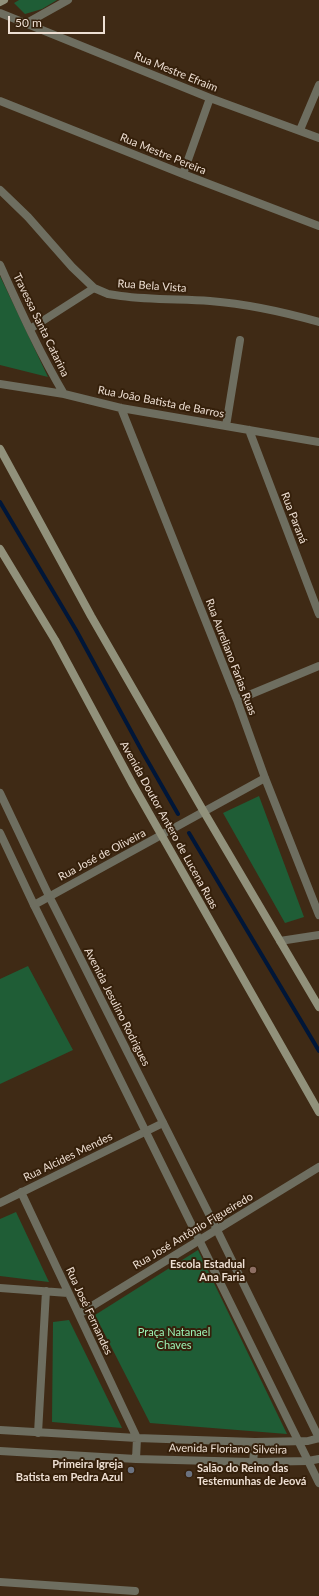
<!DOCTYPE html>
<meta charset="utf-8">
<style>
body{margin:0}
#map{position:relative;width:319px;height:1596px;overflow:hidden;background:#3f2a15;font-family:Lato,sans-serif}
canvas{display:block}
.scale{position:absolute;left:8px;top:16px;width:97px;height:18px;box-sizing:border-box;border:2px solid #eedfd3;border-top:0;padding-left:5px;font-size:12px;line-height:14px;white-space:nowrap;color:#eedfd3;-webkit-text-stroke:3px #35200b;paint-order:stroke}
</style>
<div id="map">
<canvas width="319" height="1596"></canvas>
<div class="scale">50 m</div>
</div>
<script>
const context = document.querySelector('canvas').getContext('2d');
context.lineJoin = 'round';
function fillPath(path, color) {
  context.fillStyle = color;
  context.fill(path, 'evenodd');
}
function stroke(path, color, width, dash) {
  context.strokeStyle = color;
  context.lineWidth = width;
  context.lineCap = dash ? 'butt' : 'round';
  context.setLineDash(dash || []);
  context.stroke(path);
}
function label(font, color, halo, rows, align = 'center') {
  context.font = font + ' Lato,sans-serif';
  context.lineWidth = 4;
  context.setLineDash([]);
  context.textBaseline = 'middle';
  context.strokeStyle = halo;
  context.fillStyle = color;
  for (const [text, x, y, turn = 0] of rows) {
    context.save();
    context.translate(x, y);
    context.rotate((+turn || 0) * Math.PI / 180);
    context.textAlign = isNaN(turn) ? turn : align;
    if (halo) context.strokeText(text, 0, 0);
    context.fillText(text, 0, 0);
    context.restore();
  }
}
fillPath(new Path2D(`
 M19,0H57L42,9L25,14L14,3Z
 M0,276L48,377L0,365Z
 M259,796L304,917L285,923L223,813Z
 M28,966L73,1050L0,1084V979Z
 M16,1212L49,1282L0,1276V1219Z
 M198,1250L287,1434L150,1423L95,1315Z
 M69,1320L122,1428L52,1422L53,1322Z`), '#1f5d36');
stroke(new Path2D(`
 M0,502L76,630L143,753L178,814
 M189,833L319,1051`), '#001638', 4);
stroke(new Path2D(`
 M0,13L210,98L319,138
 M25,24L68,0
 M0,101L183,174L319,226
 M300,130L319,85
 M183,174L210,98
 M0,190L28,217L72,267L94,288L108,294L121,296C151,300 181,299 210,301C247,304 284,312 319,322
 M0,265C20,309 39,352 64,394
 M30,329L94,288
 M0,384L64,394L121,408L319,442
 M121,408L237,700L265,778L319,915
 M226,426L240,340
 M249,430L319,614
 M237,700L319,666
 M34,905L265,778
 M280,941L319,935
 M21,1192L137,1438L136,1459
 M0,1203L163,1123
 M0,1288L68,1293
 M79,1314L319,1167
 M0,1430L137,1438L255,1442L308,1441L319,1438
 M38,1433L46,1291
 M0,1451L136,1459L253,1462L308,1461L319,1459
 M253,1462L255,1442
 M0,1582L135,1591`), '#6e6e60', 8);
stroke(new Path2D(`
 M0,793L49,896L217,1230L319,1438
 M0,833L34,905L319,1483`), '#6e6e60', 8);
stroke(new Path2D(`
 M0,2L4,0
 M0,449L91,616L204,812L319,1007
 M0,549L55,640L133,785L319,1112`), '#91917b', 8);
for (const [x, y, r, color] of [
 [253,1270,4,"#8d6e63"],
 [131,1470,4,"#6b7280"],
 [189,1474,4,"#6b7280"]
]) {
  const dot = new Path2D();
  dot.arc(x, y, r, 0, 2 * Math.PI);
  context.fillStyle = color;
  context.fill(dot);
  stroke(dot, '#35200b', 1.5);
}
label('11px', '#eedfd3', '#35200b', [
 ["Rua Mestre Efraim",176,72,22],
 ["Rua Mestre Pereira",163,154,22],
 ["Rua Bela Vista",152,286,4],
 ["Travessa Santa Catarina",41,325,64],
 ["Rua João Batista de Barros",161,402,11],
 ["Rua Paraná",294,518,69],
 ["Rua Aureliano Farias Ruas",231,657,69],
 ["Avenida Doutor Antero de Lucena Ruas",169,825,61],
 ["Rua José de Oliveira",102,855,-28],
 ["Avenida Jesulino Rodrigues",117,1007,63],
 ["Rua Alcides Mendes",68,1157,-26],
 ["Rua José Antônio Figueiredo",193,1231,-31],
 ["Rua José Fernandes",89,1311,65],
 ["Avenida Floriano Silveira",228,1449,1]
]);
label('bold 11px', '#eedfd3', '#35200b', [
 ["Escola Estadual",245,1264],
 ["Ana Faria",245,1277],
 ["Primeira Igreja",123,1464],
 ["Batista em Pedra Azul",123,1477],
 ["Salão do Reino das",197,1468,"left"],
 ["Testemunhas de Jeová",197,1481,"left"]
], 'right');
label('11px', '#9df6b7', '#35200b', [
 ["Praça Natanael",174,1332],
 ["Chaves",174,1345]
]);
</script>
